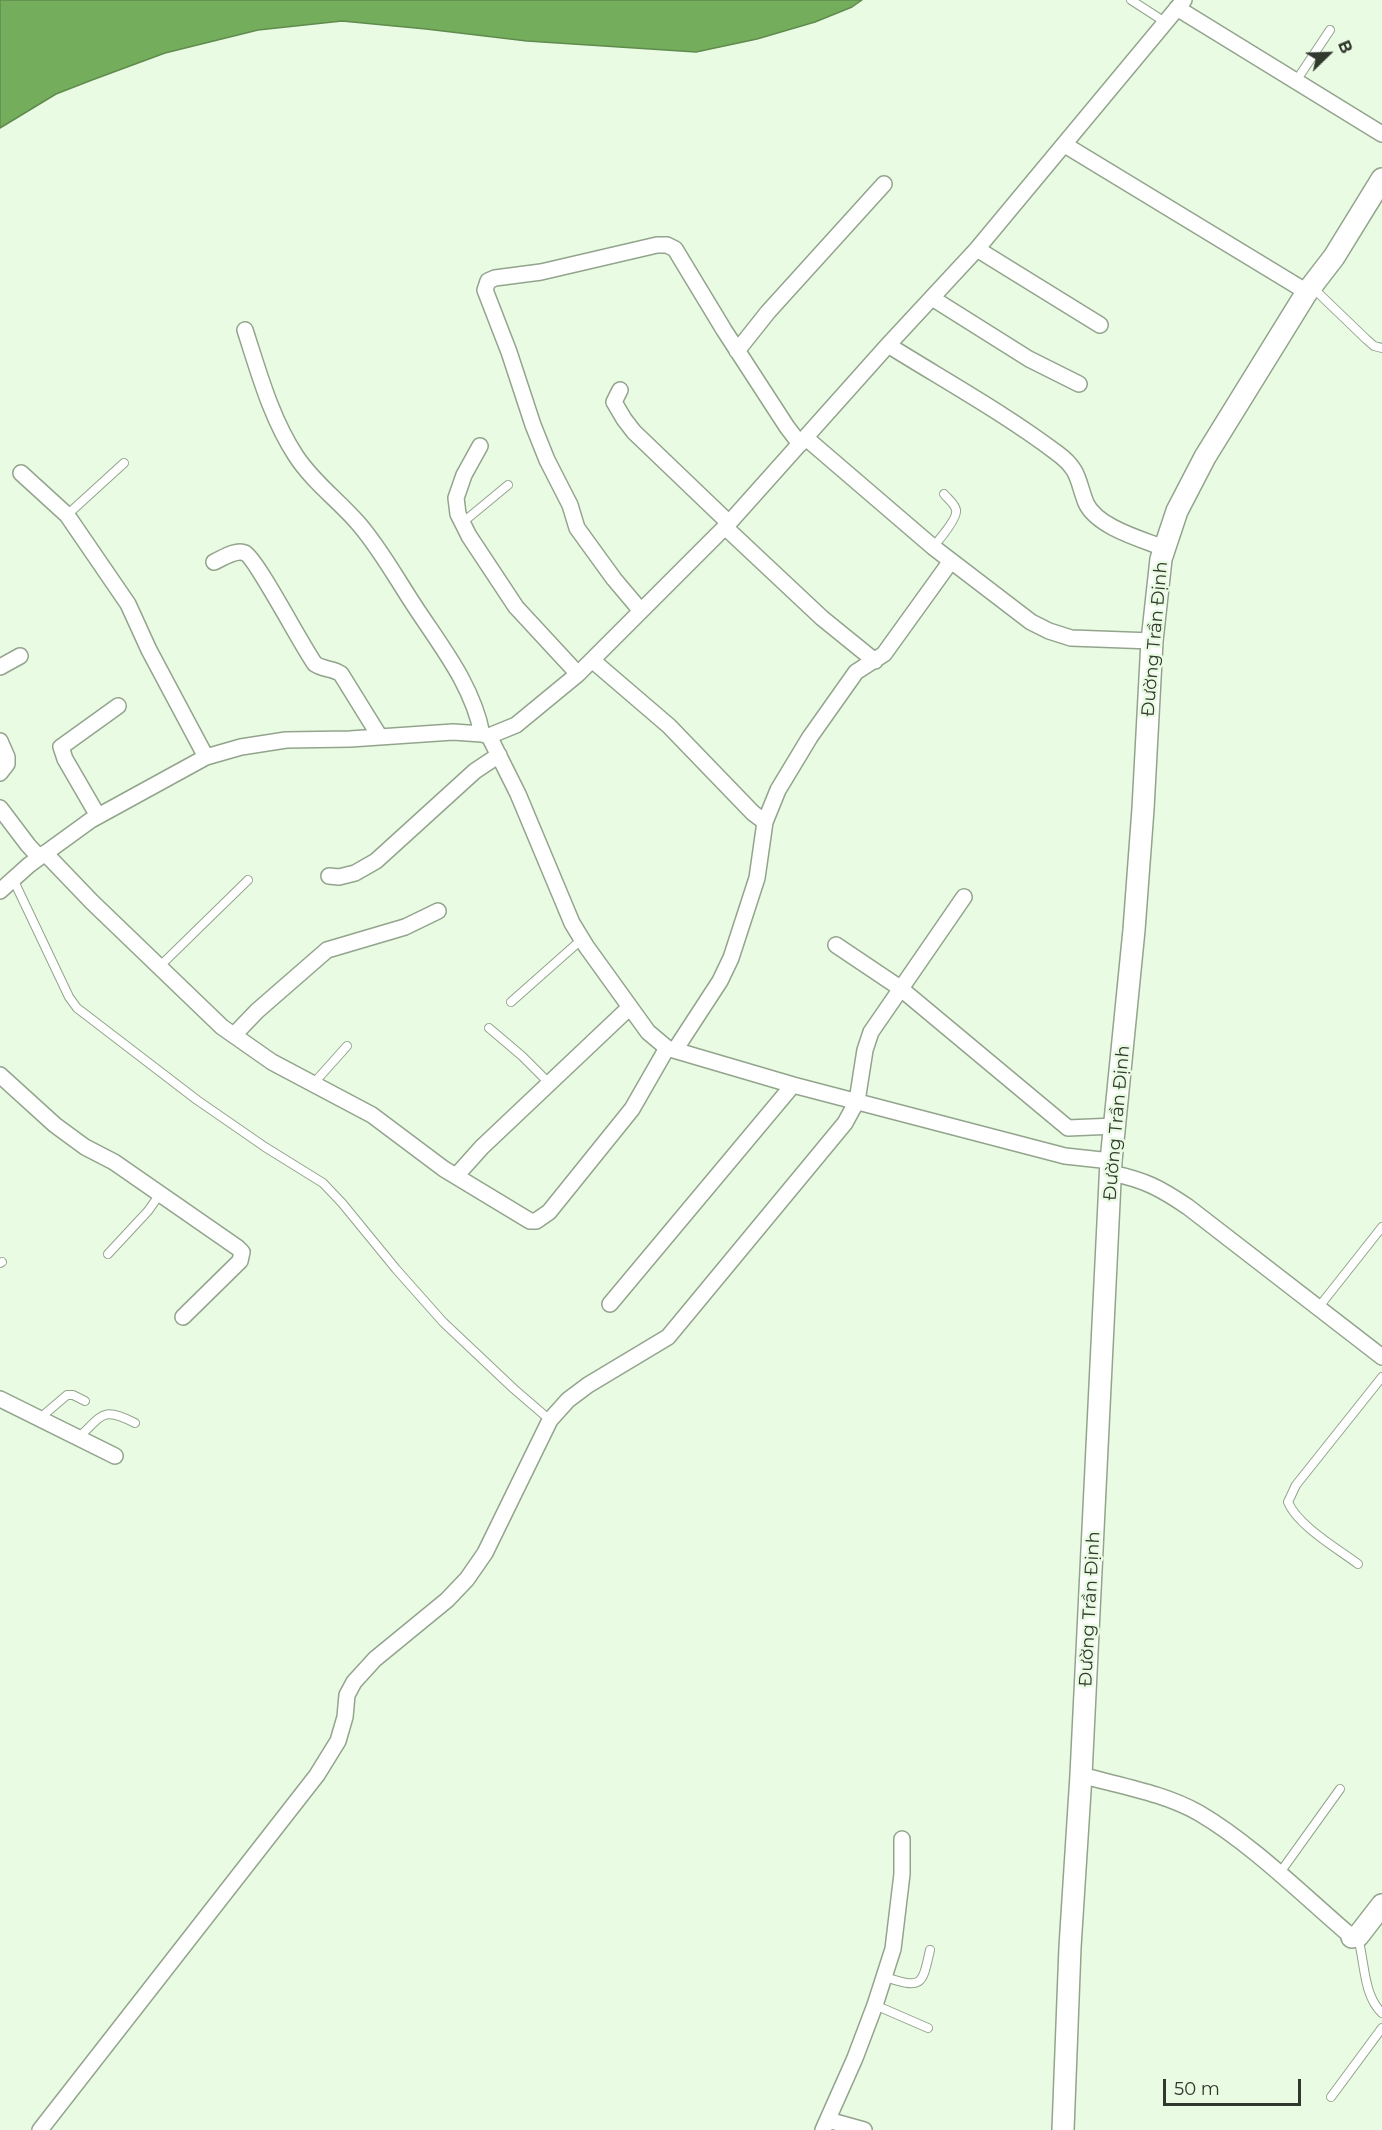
<!DOCTYPE html>
<meta charset="utf-8">
<style>
body{margin:0}
#map{position:relative;width:1382px;height:2130px;overflow:hidden;background:#e9fbe2;font-family:Montserrat,sans-serif}
canvas{display:block}
.north{position:absolute;left:1298px;top:24px;width:60px;height:60px;-webkit-text-stroke:4px #e9fbe2;paint-order:stroke;rotate:67deg;font-size:16px;font-weight:700;line-height:24px;text-align:center;color:#31382e}
.north::after{content:'';display:block;margin:auto;width:21px;height:27px;background:#31382e;clip-path:polygon(50% 0,100% 100%,50% 72%,0 100%)}
.scale{position:absolute;left:1163px;top:2079px;width:138px;height:27px;box-sizing:border-box;border:3px solid #31382e;border-top:0;padding-left:8px;font-size:18px;line-height:21px;white-space:nowrap;color:#31382e;-webkit-text-stroke:4px #e9fbe2;paint-order:stroke}
</style>
<div id="map">
<canvas width="1382" height="2130"></canvas>
<div class="north">B</div>
<div class="scale">50 m</div>
</div>
<script>
const context = document.querySelector('canvas').getContext('2d');
context.lineJoin = 'round';
function fillPath(path, color) {
  context.fillStyle = color;
  context.fill(path, 'evenodd');
}
function stroke(path, color, width, dash) {
  context.strokeStyle = color;
  context.lineWidth = width;
  context.lineCap = dash ? 'butt' : 'round';
  context.setLineDash(dash || []);
  context.stroke(path);
}
function label(font, color, halo, rows, align = 'center') {
  context.font = font + ' Montserrat,sans-serif';
  context.lineWidth = 5;
  context.setLineDash([]);
  context.textBaseline = 'middle';
  context.strokeStyle = halo;
  context.fillStyle = color;
  for (const [text, x, y, turn = 0] of rows) {
    context.save();
    context.translate(x, y);
    context.rotate((+turn || 0) * Math.PI / 180);
    context.textAlign = isNaN(turn) ? turn : align;
    if (halo) context.strokeText(text, 0, 0);
    context.fillText(text, 0, 0);
    context.restore();
  }
}
const water = new Path2D(`
 M0,0H862L852,7L815,22L757,39L696,52L527,41L426,29L342,21L258,30L165,53L92,80L56,94L0,128Z`);
fillPath(water, '#74ae5c');
stroke(water, '#608b4e', 1.5);
const lane = new Path2D(`
 M1131,0L1165,22
 M1296,81L1330,30
 M1312,287L1366,339L1374,346L1382,348
 M67,515L124,463
 M462,523L508,485
 M933,547C939,540 958,518 956,510C955,504 948,499 944,494
 M13,879L69,997L77,1008L197,1100L265,1147L323,1183L342,1203L396,1269L443,1322L514,1389L550,1420
 M160,966L248,880
 M511,1002L581,940
 M489,1028L522,1056L549,1083
 M313,1084L347,1046
 M108,1254L148,1211L160,1194
 M0,1263L2,1262
 M1318,1308L1382,1227
 M40,1418L67,1395H73L85,1401
 M78,1438C103,1415 102,1406 135,1423
 M1358,1564C1338,1549 1297,1525 1288,1502L1296,1485L1382,1377
 M1279,1874L1340,1789
 M1358,1938C1365,1962 1363,1995 1382,2013
 M885,1977C922,1989 922,1986 930,1950
 M875,2005L928,2028
 M1331,2097L1382,2028`);
const street = new Path2D(`
 M1177,8L1382,134
 M1065,145L1307,292
 M977,249L1100,325
 M932,298L1029,359L1079,384
 M245,330C259,373 271,418 296,456C313,482 338,500 358,523C379,547 395,576 412,602C439,644 472,683 482,734
 M888,345C944,380 1004,413 1057,453C1080,470 1077,480 1086,503C1097,527 1141,539 1164,548
 M737,351L768,312L884,184
 M620,390L614,402L624,419L634,432L729,523
 M806,438L933,547L1031,622L1049,631L1071,638L1152,641
 M480,446L464,475L456,498L458,514L469,536L516,607L578,674
 M21,473L67,515L128,604L149,650L206,757
 M725,527L822,618L875,661
 M214,562C223,558 236,549 245,553C256,558 303,648 315,664C324,670 333,668 341,674L380,737
 M641,611L614,579L577,528L570,505L547,460L533,425L509,352L485,290L488,281L495,278L541,272L657,245H667L675,249L724,330L787,427L800,444
 M592,660L669,726L753,813L765,822
 M0,667L20,656
 M489,736L518,794L572,923L586,946L648,1032L667,1048L793,1085L1065,1156L1111,1161
 M0,741L7,757V764L0,773
 M0,808L28,845L39,857
 M98,816L65,759L61,747L118,706
 M45,853L92,902L222,1027L272,1062L372,1115L444,1169L530,1221H536L549,1212L632,1109L667,1048
 M329,876L339,877L355,873L376,861L475,771L499,755
 M0,891L29,865L91,820L206,757L241,747L286,740L350,739L453,732L482,734L489,736L516,725L578,674L729,523L888,345L977,249L1184,0
 M836,945L900,988L1068,1128L1115,1126
 M234,1035L257,1011L327,950L405,927L438,911
 M675,1050L720,981L731,958L757,878L765,822L778,790L810,737L856,672L884,654L951,561
 M0,1075L55,1125L85,1147L114,1162L238,1248L242,1252L240,1261L183,1317
 M1111,1173C1145,1180 1160,1188 1188,1207L1382,1357
 M456,1176L482,1147L630,1007
 M610,1304L793,1085
 M0,1399L115,1456
 M1081,1775C1120,1786 1164,1793 1199,1813C1252,1844 1305,1897 1352,1937
 M828,2120L864,2130
 M40,2130L317,1775L338,1741L345,1717L347,1695L354,1682L375,1659L447,1600L467,1579L485,1553L550,1420L568,1400L588,1385L668,1337L845,1123L857,1101L865,1050L871,1032L964,897
 M823,2130L855,2058L875,2005L893,1949L902,1874V1839`);
const secondary = new Path2D(`
 M1352,1937L1358,1936L1382,1905
 M1063,2130L1070,1947L1081,1775L1111,1161L1134,930L1143,809L1152,641L1161,559L1177,511L1205,457L1307,292L1334,257L1382,179`);
stroke(lane, '#93a48d', 10);
stroke(street, '#93a48d', 18);
stroke(secondary, '#93a48d', 24);
stroke(lane, '#fff', 8);
stroke(street, '#fff', 15);
stroke(secondary, '#fff', 21);
label('18px', '#31382e', '#e9fbe2', [
 ["Đường Trần Định",1155,639,-85],
 ["Đường Trần Định",1117,1123,-85],
 ["Đường Trần Định",1090,1609,-87]
]);
</script>
